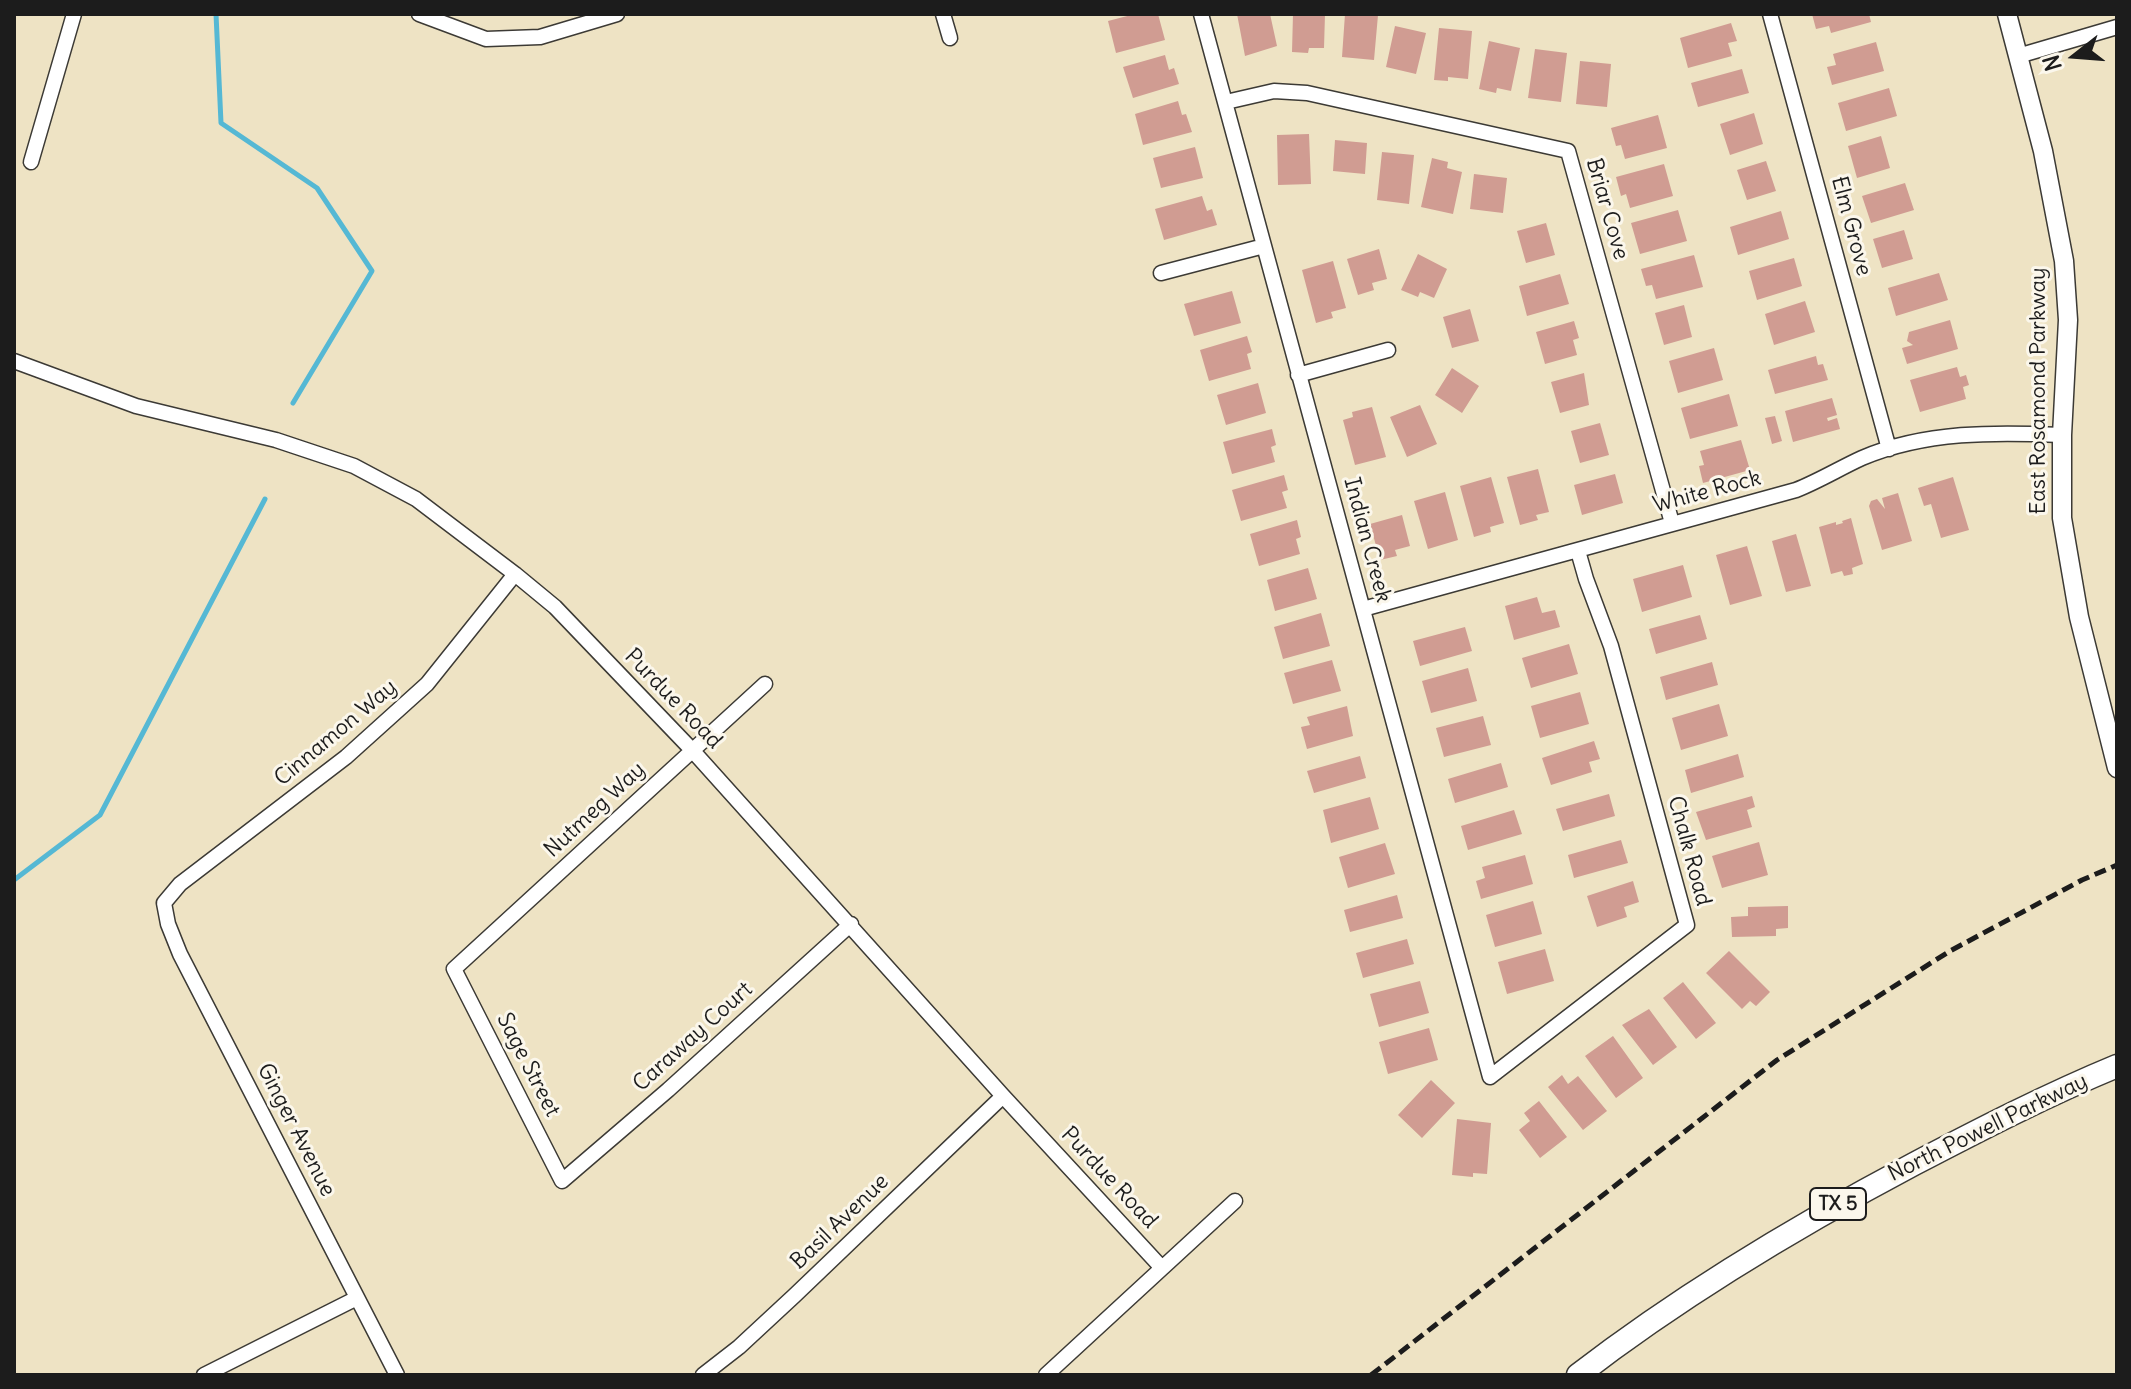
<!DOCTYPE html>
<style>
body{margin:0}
#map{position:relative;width:2131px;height:1389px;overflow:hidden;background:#eee3c4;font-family:Delius,sans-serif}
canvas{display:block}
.frame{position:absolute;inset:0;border:16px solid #1c1c1c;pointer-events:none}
.north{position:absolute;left:2035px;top:16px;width:80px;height:80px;-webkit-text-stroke:6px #fbf7ec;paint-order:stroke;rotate:253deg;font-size:22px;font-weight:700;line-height:32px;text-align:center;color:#1c1c1c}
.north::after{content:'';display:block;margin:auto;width:28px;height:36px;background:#1c1c1c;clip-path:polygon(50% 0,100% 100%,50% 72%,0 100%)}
</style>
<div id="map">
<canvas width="2131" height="1389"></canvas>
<div class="frame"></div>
<div class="north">N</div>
</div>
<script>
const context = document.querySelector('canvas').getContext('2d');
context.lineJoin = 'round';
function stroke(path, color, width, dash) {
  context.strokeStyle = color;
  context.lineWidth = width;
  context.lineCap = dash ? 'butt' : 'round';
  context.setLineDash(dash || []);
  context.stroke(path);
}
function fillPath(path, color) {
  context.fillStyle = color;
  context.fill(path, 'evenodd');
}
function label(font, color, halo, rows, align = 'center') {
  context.font = font + ' Delius,sans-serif';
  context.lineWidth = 6;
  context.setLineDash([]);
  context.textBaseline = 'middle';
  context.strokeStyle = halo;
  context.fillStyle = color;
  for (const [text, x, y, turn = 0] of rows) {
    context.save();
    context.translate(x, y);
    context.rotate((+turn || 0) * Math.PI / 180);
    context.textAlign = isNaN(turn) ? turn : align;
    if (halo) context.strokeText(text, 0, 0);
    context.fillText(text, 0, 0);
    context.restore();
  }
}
stroke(new Path2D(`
 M216,14L221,123L317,188L372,271L293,403
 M14,880L100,815L265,499`), '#55b8d4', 5);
fillPath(new Path2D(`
 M1135,14H1158L1165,40L1116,53L1108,21Z
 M1237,14H1270L1277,46L1245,56Z
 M1293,14H1325L1324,48H1309L1308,53L1292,52Z
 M1345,14L1378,15L1374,60L1342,57Z
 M1812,14H1869L1871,22L1831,33L1829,26L1816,29Z
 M1731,23L1737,41L1728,43L1732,56L1688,68L1680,38Z
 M1395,26L1426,33L1416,74L1386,67Z
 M1439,28L1472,31L1468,79L1448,77V81L1434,80Z
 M1489,41L1520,48L1511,91L1497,88L1496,93L1479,89Z
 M1876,42L1884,71L1832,85L1827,67L1836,65L1833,54Z
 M1535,49L1567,53L1561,102L1528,98Z
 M1165,55L1169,70L1174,68L1179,84L1133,98L1123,67Z
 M1580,61L1611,64L1607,107L1576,104Z
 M1742,69L1749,93L1698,107L1691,83Z
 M1889,88L1897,116L1846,131L1838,103Z
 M1178,101L1182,115L1186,114L1192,132L1143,145L1135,114Z
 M1754,113L1763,144L1730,155L1720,124Z
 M1658,115L1667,148L1625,159L1621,145L1616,146L1611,128Z
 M1309,134L1311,184L1278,185L1277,135Z
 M1881,136L1890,168L1857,178L1848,146Z
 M1335,140L1367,143L1365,174L1333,171Z
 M1195,147L1203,178L1161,188L1153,158Z
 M1382,152L1414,155L1409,204L1377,200Z
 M1432,158L1448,162L1447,168L1462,172L1453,214L1421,207Z
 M1766,161L1776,191L1747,200L1737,170Z
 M1664,164L1673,196L1630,208L1626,194L1621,196L1616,177Z
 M1474,174L1507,178L1503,213L1470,209Z
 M1905,183L1914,210L1871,223L1862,196Z
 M1202,196L1207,211L1212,209L1217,225L1164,240L1155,209Z
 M1678,210L1687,241L1640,254L1631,223Z
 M1781,211L1789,239L1738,255L1730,227Z
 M1546,223L1555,255L1526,263L1517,231Z
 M1904,230L1913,259L1882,268L1873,239Z
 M1379,249L1387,279L1372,283L1374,290L1358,295L1347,259Z
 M1418,254L1447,269L1434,298L1420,292L1418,297L1401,290Z
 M1694,255L1703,287L1656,299L1652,285L1646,286L1641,269Z
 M1794,258L1802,286L1757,300L1749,271Z
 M1333,261L1346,308L1331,312L1333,318L1316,323L1302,270Z
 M1939,273L1948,300L1896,316L1888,288Z
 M1560,274L1569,304L1527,316L1519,286Z
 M1232,291L1241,323L1194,336L1184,304Z
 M1805,301L1815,332L1774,345L1765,314Z
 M1684,305L1692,337L1664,345L1655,313Z
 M1470,309L1479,341L1452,348L1443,317Z
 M1950,320L1958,349L1907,364L1902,348L1913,345L1907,341L1909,332Z
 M1574,321L1579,338L1573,340L1577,355L1545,364L1536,332Z
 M1247,336L1252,352L1247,354L1251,369L1209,381L1200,350Z
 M1714,348L1723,380L1678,393L1669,361Z
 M1816,356L1818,365L1823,364L1828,380L1775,394L1768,370Z
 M1957,367L1960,377L1966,375L1969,385L1963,387L1966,399L1920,412L1910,380Z
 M1452,368L1479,386L1462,413L1435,395Z
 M1584,373L1589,405L1560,413L1551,382Z
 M1258,383L1266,413L1226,425L1217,395Z
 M1729,394L1738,426L1690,439L1681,408Z
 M1832,398L1837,415L1827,418L1828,421L1837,418L1840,429L1793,442L1785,411Z
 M1420,405L1437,444L1407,457L1390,417Z
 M1372,407L1386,457L1355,465L1343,420L1353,417L1352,412Z
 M1775,416L1782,441L1772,444L1765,418Z
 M1600,423L1609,455L1580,463L1571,431Z
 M1272,429L1276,445L1271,447L1275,462L1232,474L1223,442Z
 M1741,440L1750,470L1703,483L1699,466L1704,465L1700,451Z
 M1538,469L1549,512L1536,515L1538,520L1520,525L1507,477Z
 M1615,474L1623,503L1582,515L1574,485Z
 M1284,475L1288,490L1282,492L1287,508L1241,521L1232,490Z
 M1491,477L1504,523L1490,527L1491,532L1474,537L1460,486Z
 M1953,477L1969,530L1941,538L1931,504L1924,506L1918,488Z
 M1445,492L1458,540L1428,549L1414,501Z
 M1898,493L1912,541L1882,550L1869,506L1871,501L1877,499L1885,509L1882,498Z
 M1402,515L1410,546L1395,550L1397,556L1380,560L1370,524Z
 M1851,518L1863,564L1852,568L1853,574L1844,576L1842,571L1831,574L1819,527L1836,522V525L1843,523L1842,521Z
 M1297,520L1301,537L1296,539L1300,554L1259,566L1250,534Z
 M1796,534L1811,586L1786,592L1772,541Z
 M1747,546L1762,596L1730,605L1716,555Z
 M1683,565L1692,597L1642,612L1633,579Z
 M1308,568L1317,599L1275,611L1267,580Z
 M1537,597L1542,613L1555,610L1560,627L1514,640L1505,606Z
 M1321,613L1330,646L1283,659L1274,627Z
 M1700,615L1707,639L1656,654L1649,629Z
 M1465,627L1472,651L1420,666L1413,641Z
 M1569,644L1578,674L1531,688L1522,658Z
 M1332,660L1341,691L1293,704L1284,673Z
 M1712,662L1718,685L1666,700L1660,677Z
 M1468,668L1477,701L1431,713L1422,681Z
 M1580,692L1589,724L1540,738L1531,706Z
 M1719,704L1728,736L1681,750L1672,718Z
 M1347,706L1353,736L1307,749L1301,727L1310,725L1307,717Z
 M1483,716L1491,745L1444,757L1436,728Z
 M1594,741L1600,759L1589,762L1592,772L1551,785L1542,758Z
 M1738,754L1744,777L1691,793L1685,770Z
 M1360,756L1366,778L1314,793L1307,771Z
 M1501,763L1508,787L1455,803L1448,779Z
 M1609,794L1615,816L1563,831L1556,809Z
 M1752,796L1755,807L1747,810L1752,827L1706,840L1696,812Z
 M1370,797L1379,829L1331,843L1323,810Z
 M1514,810L1522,834L1468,850L1461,826Z
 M1621,840L1628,863L1574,878L1568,855Z
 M1759,842L1768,875L1722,888L1712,856Z
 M1385,843L1395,874L1348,888L1339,857Z
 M1525,855L1533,884L1481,899L1476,881L1485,878L1482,867Z
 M1633,881L1639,902L1624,907L1627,917L1597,927L1587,896Z
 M1397,895L1403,918L1350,932L1344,910Z
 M1533,901L1542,934L1495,947L1486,915Z
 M1788,906V928L1776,929V936L1732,937L1731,917L1748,916V907Z
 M1407,939L1414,964L1363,978L1356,953Z
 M1545,949L1554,981L1507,994L1498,962Z
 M1729,951L1770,992L1756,1006L1750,1001L1742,1009L1706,973Z
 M1420,981L1429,1013L1379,1027L1370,994Z
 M1683,982L1716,1023L1696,1039L1663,998Z
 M1649,1009L1677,1047L1653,1065L1622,1025Z
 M1429,1028L1438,1060L1388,1074L1379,1042Z
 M1613,1036L1643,1078L1616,1098L1585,1056Z
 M1562,1075L1568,1084L1578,1076L1607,1111L1583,1130L1548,1087Z
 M1431,1080L1455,1103L1422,1138L1398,1115Z
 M1539,1101L1567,1137L1540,1158L1519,1130L1530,1121L1524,1113Z
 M1457,1119L1491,1123L1487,1174L1473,1173V1177L1452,1175Z`), '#d09c92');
const minor = new Path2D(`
 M419,14L486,39L540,37L617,14
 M943,14L950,38
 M1201,14L1490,1077L1687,925L1611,646L1586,579L1578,551
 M1770,14L1889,449
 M2018,56L2117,27
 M1226,102L1274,91L1307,93L1568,151L1672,523
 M31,162L74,14
 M1161,273L1264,246
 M14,361L136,406L276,440L354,466L416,499L515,574L555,607L692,750L1003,1096L1162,1268
 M1298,375L1388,350
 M1363,609L1796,490C1819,481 1840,468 1862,458C1925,431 1996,432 2062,435
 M765,684L454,969L562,1181L668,1090L851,924
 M204,1375L357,1298
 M397,1375L180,954L168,924L164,903L180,884L346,757L427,684L515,574
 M703,1375L739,1347L794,1296L1003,1096
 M1046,1375L1235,1201`);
const tertiary = new Path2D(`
 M2007,14L2043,151L2064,261L2068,320L2062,435V518L2079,617L2117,768`);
const primary = new Path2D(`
 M1578,1375C1683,1294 1797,1226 1914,1164C1981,1129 2047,1095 2117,1066`);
stroke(minor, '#3c3a35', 17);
stroke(tertiary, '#3c3a35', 21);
stroke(primary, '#3c3a35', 25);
stroke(minor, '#fff', 14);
stroke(tertiary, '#fff', 18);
stroke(primary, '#fff', 22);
stroke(new Path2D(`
 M1371,1375L1777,1060L1950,951L2082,880L2117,865`), '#1c1c1c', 5, [12, 6]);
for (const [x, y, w] of [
 [1838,1204,56]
]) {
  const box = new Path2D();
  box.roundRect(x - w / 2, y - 16, w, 32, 6);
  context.fillStyle = '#fbf7ec';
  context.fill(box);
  stroke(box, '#1c1c1c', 2);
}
label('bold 20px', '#1c1c1c', null, [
 ["TX 5",1838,1204]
]);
label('22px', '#1c1c1c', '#fbf7ec', [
 ["Briar Cove",1607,209,74],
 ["Elm Grove",1851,226,75],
 ["East Rosamond Parkway",2039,391,-90],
 ["White Rock",1707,492,-15],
 ["Indian Creek",1367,540,75],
 ["Purdue Road",673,699,46],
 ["Cinnamon Way",336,733,-40],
 ["Nutmeg Way",595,810,-43],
 ["Chalk Road",1689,851,75],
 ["Caraway Court",693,1037,-42],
 ["Sage Street",528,1065,63],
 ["North Powell Parkway",1988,1128,-26],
 ["Ginger Avenue",296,1130,63],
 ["Purdue Road",1109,1178,47],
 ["Basil Avenue",840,1222,-44]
]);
</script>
